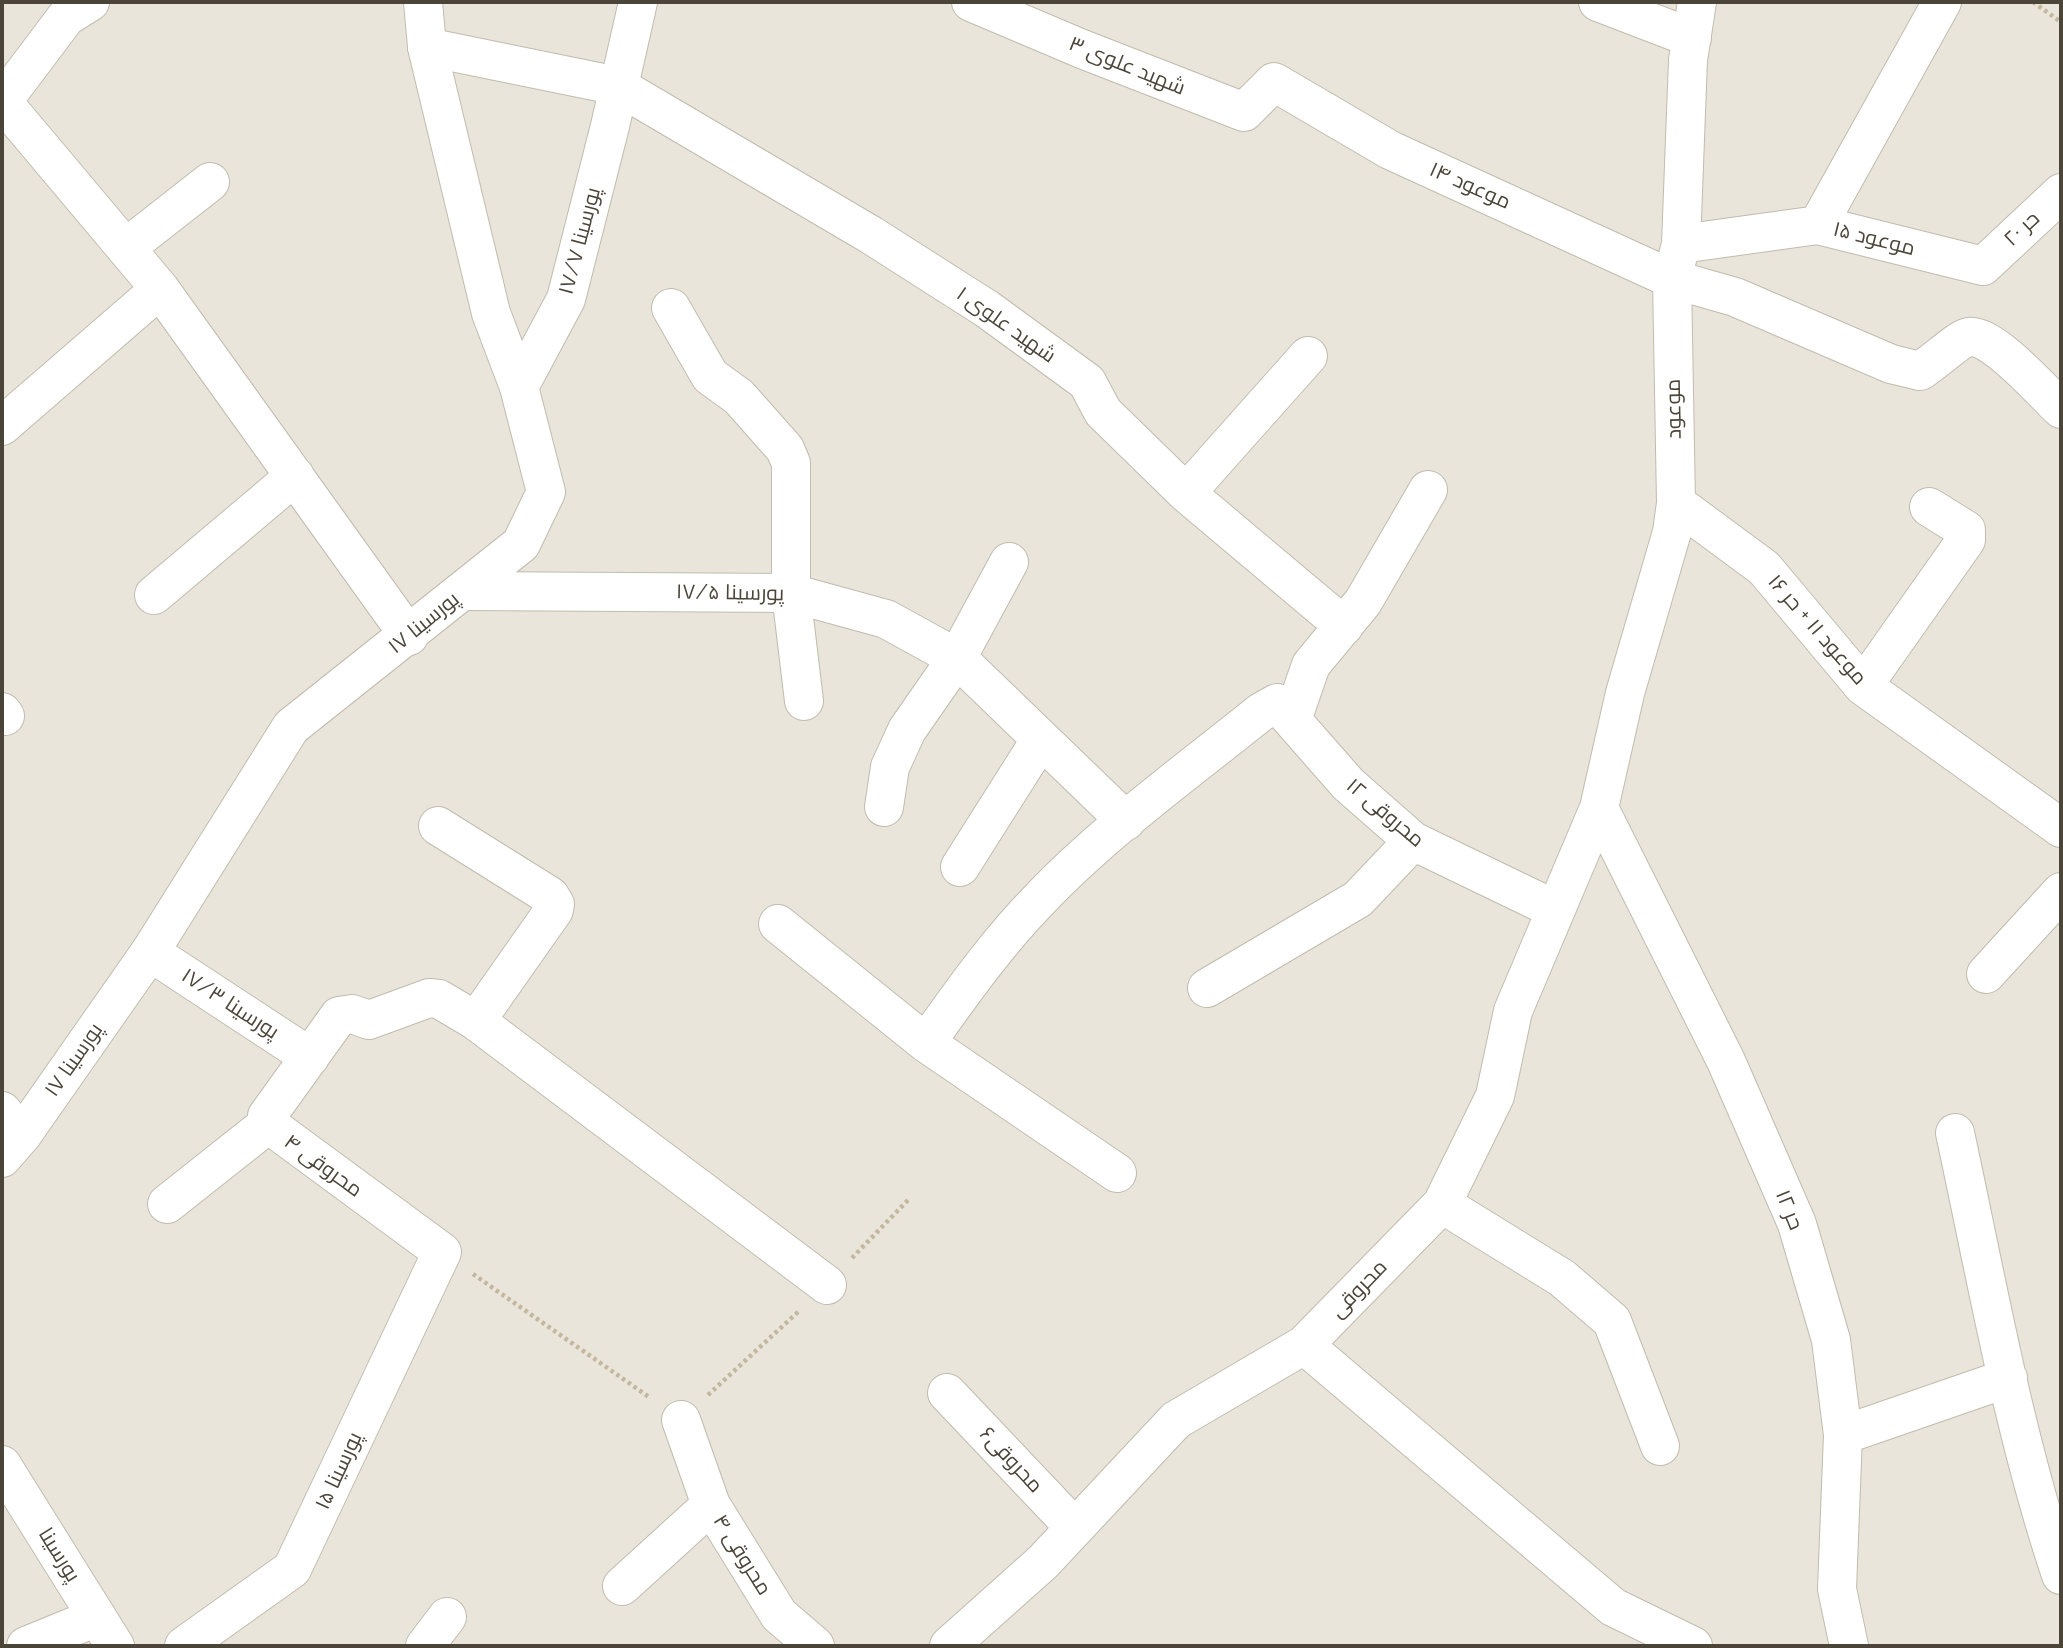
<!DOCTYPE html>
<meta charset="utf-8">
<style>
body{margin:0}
#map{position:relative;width:2063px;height:1648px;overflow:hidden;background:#f6f3ec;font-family:Raleway,sans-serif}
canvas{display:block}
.frame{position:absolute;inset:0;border:4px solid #4b4439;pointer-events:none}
</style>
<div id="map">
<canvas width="2063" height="1648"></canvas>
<div class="frame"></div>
</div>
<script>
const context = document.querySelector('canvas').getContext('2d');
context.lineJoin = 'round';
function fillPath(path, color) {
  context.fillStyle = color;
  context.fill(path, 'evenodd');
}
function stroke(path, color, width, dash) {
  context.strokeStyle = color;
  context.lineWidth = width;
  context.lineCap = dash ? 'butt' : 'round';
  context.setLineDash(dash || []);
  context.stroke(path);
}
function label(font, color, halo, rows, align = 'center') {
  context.font = font + ' Raleway,Cairo,sans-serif';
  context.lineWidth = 5;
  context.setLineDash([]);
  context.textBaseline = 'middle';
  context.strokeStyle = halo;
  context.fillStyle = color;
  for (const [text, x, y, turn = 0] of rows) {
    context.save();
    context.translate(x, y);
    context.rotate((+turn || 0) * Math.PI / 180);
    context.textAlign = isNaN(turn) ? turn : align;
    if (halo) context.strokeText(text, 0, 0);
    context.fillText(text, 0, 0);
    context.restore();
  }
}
fillPath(new Path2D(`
 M2,2H2061V1646H2Z`), '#eae5da');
const minor = new Path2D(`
 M971,2L1082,49L1244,112L1274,82L1390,150L1672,279L1735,297L1891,364L1920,371C1931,365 1960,338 1968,337C1991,332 2045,394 2061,409
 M1598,2L1692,38
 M427,47L618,86L871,235L987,309L1087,382L1103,412L1186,493L1344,626
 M2,101L160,289L409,636
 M2,102L66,17L90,2
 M1818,225L1942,2
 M1681,244L1818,225L1983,266L2061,193
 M127,247L210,182
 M671,308L710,376L739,397L785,449L791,463V593L804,701
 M519,387L566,299L610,126L638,2
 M2,426L160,289
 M1186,493L1308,356
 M1676,503L1764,568L1863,686L2061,828
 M464,591L791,593L886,619L957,658L1126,821
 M154,595L295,476
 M1863,686L1966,540V530L1929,507
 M2,712L5,716
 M1292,720L1311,665L1363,602L1428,490
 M884,807L890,767L907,730L957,658L1009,562
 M1599,808L1726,1061L1797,1224L1831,1340L1843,1435L1837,1589L1849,1646
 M438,826L550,896L555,904L554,910L476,1021
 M960,867L1041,739
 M778,924L926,1043L1117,1173
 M150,952L310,1057
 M1986,974L2061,892
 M1207,988L1358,899L1413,841
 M926,1043C961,994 996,944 1038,901C1102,833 1188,771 1261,712L1277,703L1348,784L1413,841L1554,909
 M2,1111L22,1135
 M1955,1133C1987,1281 2013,1432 2061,1575
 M167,1204L268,1124
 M1442,1204L1562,1278L1612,1321L1660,1446
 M1304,1345L1613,1607L1693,1646
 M947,1393L1075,1528
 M681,1420L711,1505L779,1615L815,1646
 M1843,1435L2008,1378
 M622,1586L711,1505
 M26,1646L97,1617
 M184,1646L292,1569L442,1252L268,1124L267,1116L339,1016L352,1014L369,1020L429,998L439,999L476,1021L827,1285
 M425,1646L447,1617
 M949,1646L1043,1562L1176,1420L1304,1345L1442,1204L1495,1096L1513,1011L1599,808L1625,693L1672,532L1676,503L1672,279L1681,244L1688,60L1697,2`);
const tertiary = new Path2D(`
 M2,1158L22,1135L150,952L291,727L521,544L546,492L519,387L491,313L427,47L423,2
 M2,1465L115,1646`);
stroke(minor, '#c2bbae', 40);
stroke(tertiary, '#c2bbae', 40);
stroke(new Path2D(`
 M2033,2L2061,22
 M852,1258L910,1198
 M473,1274L649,1397
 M708,1395L799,1311`), '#c4b79f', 4.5, [3.5, 3.5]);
stroke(minor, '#fff', 38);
stroke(tertiary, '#fff', 38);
label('21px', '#4b4439', '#fff', [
 ["شهید علوی ۳",1127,66,22],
 ["موعود ۱۴",1470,186,24],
 ["حر ۲۰",2022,229,-43],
 ["موعود ۱۵",1874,239,14],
 ["پورسینا ۱۷/۷",580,241,-75],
 ["شهید علوی ۱",1006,325,35],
 ["موعود",1674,409,-91],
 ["پورسینا ۱۷/۵",730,593,1],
 ["پورسینا ۱۷",424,623,-39],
 ["موعود ۱۱ + حر ۱۶",1817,630,49],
 ["محروقی ۱۲",1385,813,40],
 ["پورسینا ۱۷/۳",230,1004,33],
 ["پورسینا ۱۷",74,1060,-55],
 ["محروقی ۴",323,1166,36],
 ["حر ۱۲",1789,1210,68],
 ["محروقی",1359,1289,-46],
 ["محروقی۶",1011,1460,47],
 ["پورسینا ۱۵",339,1471,-65],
 ["پورسینا",59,1555,58],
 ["محروقی ۴",742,1555,58]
]);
</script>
